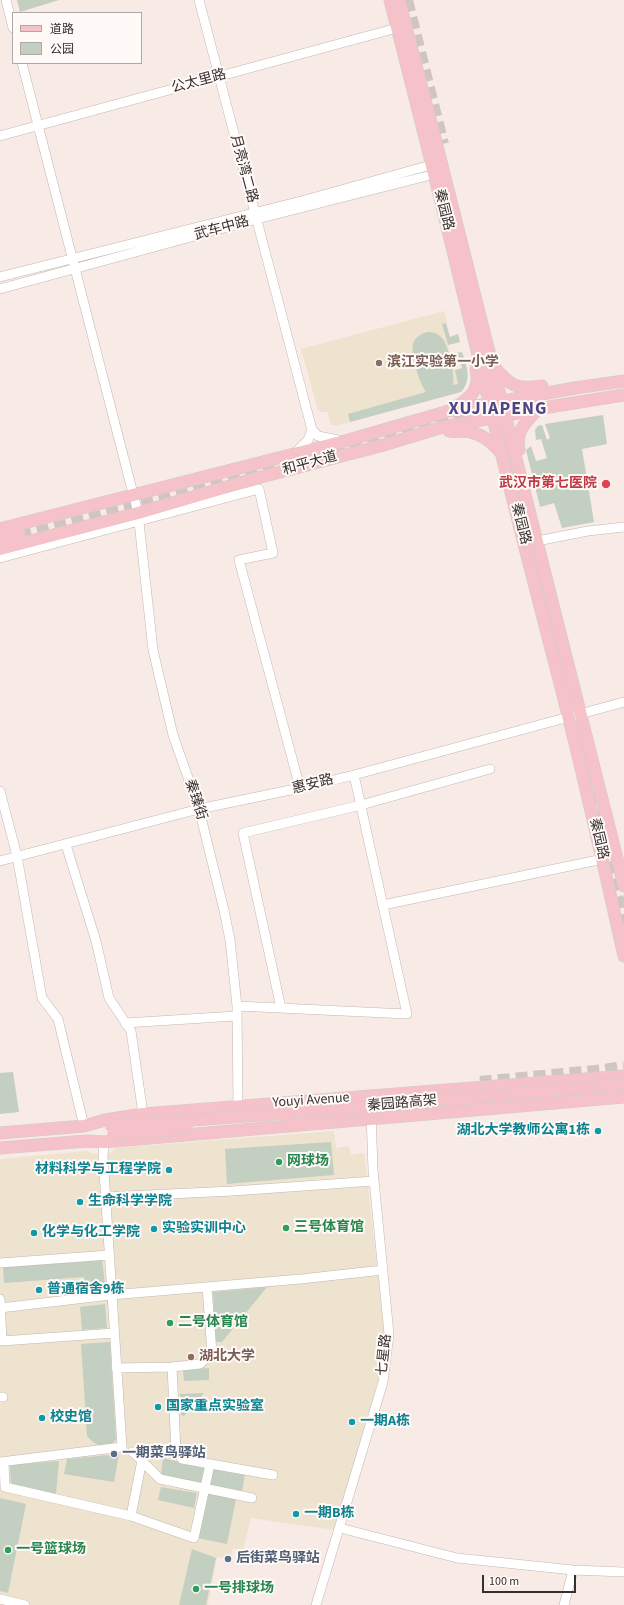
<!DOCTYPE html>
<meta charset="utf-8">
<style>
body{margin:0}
#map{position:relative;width:624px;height:1605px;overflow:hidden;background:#f8eae5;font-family:"Source Sans 3","Noto Sans SC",sans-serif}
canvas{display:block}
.legend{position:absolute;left:12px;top:12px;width:130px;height:52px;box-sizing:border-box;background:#fff9f7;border:1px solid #aea9a7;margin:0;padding:5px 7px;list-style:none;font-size:12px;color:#35302e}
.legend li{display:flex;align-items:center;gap:8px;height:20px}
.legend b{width:20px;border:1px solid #aea9a7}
.scale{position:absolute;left:482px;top:1575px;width:94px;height:18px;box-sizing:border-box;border:2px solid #35302e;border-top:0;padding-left:5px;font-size:12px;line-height:14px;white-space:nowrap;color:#35302e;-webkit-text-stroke:3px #fff9f7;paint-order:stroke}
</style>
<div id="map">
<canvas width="624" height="1605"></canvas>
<ul class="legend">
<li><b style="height:5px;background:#f4c2c8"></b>道路</li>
<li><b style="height:11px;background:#c3cfc0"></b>公园</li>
</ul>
<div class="scale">100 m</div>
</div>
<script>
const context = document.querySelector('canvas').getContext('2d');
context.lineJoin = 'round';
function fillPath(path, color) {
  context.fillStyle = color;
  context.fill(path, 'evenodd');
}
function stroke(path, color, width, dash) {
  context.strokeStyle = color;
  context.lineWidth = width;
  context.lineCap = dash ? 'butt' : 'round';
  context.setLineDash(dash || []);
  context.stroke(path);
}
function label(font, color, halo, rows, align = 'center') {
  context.font = font + ' "Source Sans 3","Noto Sans SC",sans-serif';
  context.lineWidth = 4;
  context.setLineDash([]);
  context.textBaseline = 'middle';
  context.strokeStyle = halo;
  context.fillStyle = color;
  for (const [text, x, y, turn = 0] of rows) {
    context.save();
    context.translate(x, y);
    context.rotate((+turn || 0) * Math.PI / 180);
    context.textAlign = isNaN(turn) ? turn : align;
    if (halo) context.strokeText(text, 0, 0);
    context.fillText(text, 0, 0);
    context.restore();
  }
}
fillPath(new Path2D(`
 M444,311L447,323L442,324L461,392L338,425H331L328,412H321L318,410L301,349Z
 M334,1131L336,1148L349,1146L351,1155L364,1153L385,1336L378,1379L335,1530L251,1518L243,1550L233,1548L230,1560L217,1557L208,1605H0V1159L87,1151L94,1154L111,1153L115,1148Z`), '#ede3ce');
fillPath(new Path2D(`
 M17,0H59L20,12Z
 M446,323L450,337L458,334L460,342L448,345L442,324Z
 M427,332C433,332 437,333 441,337C449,344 455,376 453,385L458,384L455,370L462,368L457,353L462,352C467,366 472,380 461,392L350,422L348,414L426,392C420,385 410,354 413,344C415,337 421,334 427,332Z
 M603,415L607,444L582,449L594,522L562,528L554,503L540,507L526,450L531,446L536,461L547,458L541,439L536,440L535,430L538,426L542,425L547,440L550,438L545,424Z
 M13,1072L19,1112L0,1114V1073Z
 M331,1142L334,1175L227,1184L225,1149Z
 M102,1259L106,1293H86L84,1277L4,1283L3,1267Z
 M267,1287L222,1342H216L213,1292Z
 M105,1304L107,1328L82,1330L80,1307Z
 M110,1342L116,1439L112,1445C98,1447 96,1445 87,1436L81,1344Z
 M209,1368V1380L184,1381L183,1370Z
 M204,1393L184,1416L181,1415L180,1394Z
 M119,1454L114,1482L64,1474L67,1459Z
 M163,1458L205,1468L201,1484L161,1474Z
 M59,1461L56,1494L11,1484L10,1465Z
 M212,1468L245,1474L242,1491L209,1485Z
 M161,1487L197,1493L194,1508L158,1500Z
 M207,1493L236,1499L227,1544L197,1538Z
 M0,1498L26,1504L8,1593L0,1591Z
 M192,1549L216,1558L206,1605H179Z`), '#c3cfc0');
stroke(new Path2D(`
 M407,0L443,144
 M19,533L448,420C466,413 483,399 488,379
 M572,704L624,924
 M480,1082L604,1070L624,1067`), '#d1c5c0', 12, [12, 6]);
const minor = new Path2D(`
 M6,0L13,28
 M199,0L312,430L318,436L343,441
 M22,63L138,513L153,650L173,735L199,809L224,910L230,940L237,1006L238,1107
 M0,136L397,28
 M0,277L305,200L438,163
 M0,289L257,219L439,173
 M295,453L308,440L312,430
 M537,541L588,531L624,527
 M0,558L259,489L273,553L239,560L300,788
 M0,791L17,856L42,998L58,1019L84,1126
 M66,845L96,941L109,998L131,1031L143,1114
 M0,861L199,809L300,788L354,775L624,702
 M383,905L603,859
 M237,1006L407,1014L354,775
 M281,1008L243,833L361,805L490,769
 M125,1023L236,1016
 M105,1197L233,1191L374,1181
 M0,1263L109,1255
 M0,1299L2,1341L114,1333
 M0,1308L111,1295L301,1279L383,1270
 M172,1367L176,1451L182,1459L273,1475
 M116,1368L172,1367L200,1364L212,1353L207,1287
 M0,1397H3
 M132,1452L176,1451
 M134,1453L160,1479L252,1498
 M0,1462L122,1447L103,1157L104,1142
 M4,1462L5,1487L131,1516L194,1538L210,1464
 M131,1516L142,1460
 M340,1528L457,1558L573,1570L624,1572
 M0,1599L25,1605
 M316,1605L383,1382L389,1334L373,1170L371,1113
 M564,1605L573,1570`);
const major = new Path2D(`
 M390,0C426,139 460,278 493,418C516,517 543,616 568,715C588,795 606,876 624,956
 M399,0L438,150L624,886
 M494,367C510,386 517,390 542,386
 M454,408C470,398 481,390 476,369
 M449,431C454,432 460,431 465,431C481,433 491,441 501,453
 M519,450C515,431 526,422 538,409
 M0,529L345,441L449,411L575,388L624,381
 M0,538L19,533
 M0,549L138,513L257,478L380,446L443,427L555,406L624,395
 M0,1133L84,1126L105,1120L143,1114L624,1076
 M0,1148L87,1141L104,1142L624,1097`);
stroke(minor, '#c4b6b1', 10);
stroke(major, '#cfcdcd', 13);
stroke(minor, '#fff', 9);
stroke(major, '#f4c2c8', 12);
const majorBridge = new Path2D(`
 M111,1126L356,1108L624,1084
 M113,1135L187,1128`);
stroke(majorBridge, '#cfcdcd', 13, []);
stroke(majorBridge, '#f4c2c8', 12);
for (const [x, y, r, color] of [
 [379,363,4,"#8d6e63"],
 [606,484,5,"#e0444e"],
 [598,1131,4,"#0f9aa8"],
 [279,1162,4,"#2e9e5b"],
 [169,1170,4,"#0f9aa8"],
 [80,1202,4,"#0f9aa8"],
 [286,1228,4,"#2e9e5b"],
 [154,1229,4,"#0f9aa8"],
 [34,1233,4,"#0f9aa8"],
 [39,1290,4,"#0f9aa8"],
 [170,1323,4,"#2e9e5b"],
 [191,1357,4,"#8d6e63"],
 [158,1407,4,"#0f9aa8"],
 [42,1418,4,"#0f9aa8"],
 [352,1422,4,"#0f9aa8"],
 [114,1454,4,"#5c6f8a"],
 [296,1514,4,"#0f9aa8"],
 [8,1550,4,"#2e9e5b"],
 [228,1559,4,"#5c6f8a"],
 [196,1589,4,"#2e9e5b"]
]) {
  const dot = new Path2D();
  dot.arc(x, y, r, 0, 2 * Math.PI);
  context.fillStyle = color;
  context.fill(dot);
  stroke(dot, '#fff9f7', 1.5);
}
label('14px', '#35302e', '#fff9f7', [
 ["公太里路",199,82,-15],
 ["月亮湾二路",243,169,75],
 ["秦园路",443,210,76],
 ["武车中路",222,229,-15],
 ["和平大道",310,464,-15],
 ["秦园路",520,524,76],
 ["惠安路",313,785,-14],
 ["秦臻街",195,800,72],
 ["秦园路",598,839,77],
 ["Youyi Avenue",311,1101,-4],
 ["秦园路高架",402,1104,-5],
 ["七星路",385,1355,-84]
]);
label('bold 14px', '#785e54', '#fff9f7', [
 ["滨江实验第一小学",387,363],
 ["湖北大学",199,1357]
], 'left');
label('bold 14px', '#be3a42', '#fff9f7', [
 ["武汉市第七医院",597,484]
], 'right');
label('bold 14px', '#0d838f', '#fff9f7', [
 ["湖北大学教师公寓1栋",590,1131,"right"],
 ["材料科学与工程学院",161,1170,"right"],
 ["生命科学学院",88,1202],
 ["实验实训中心",162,1229],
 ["化学与化工学院",42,1233],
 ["普通宿舍9栋",47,1290],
 ["国家重点实验室",166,1407],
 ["校史馆",50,1418],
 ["一期A栋",360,1422],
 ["一期B栋",304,1514]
], 'left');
label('bold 14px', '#27864d', '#fff9f7', [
 ["网球场",287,1162],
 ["三号体育馆",294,1228],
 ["二号体育馆",178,1323],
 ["一号篮球场",16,1550],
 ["一号排球场",204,1589]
], 'left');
label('bold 14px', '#4e5e75', '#fff9f7', [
 ["一期菜鸟驿站",122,1454],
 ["后街菜鸟驿站",236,1559]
], 'left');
context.letterSpacing = '1px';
label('bold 18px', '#4d4684', '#fff9f7', [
 ["XUJIAPENG",498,410]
]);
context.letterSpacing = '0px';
</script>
